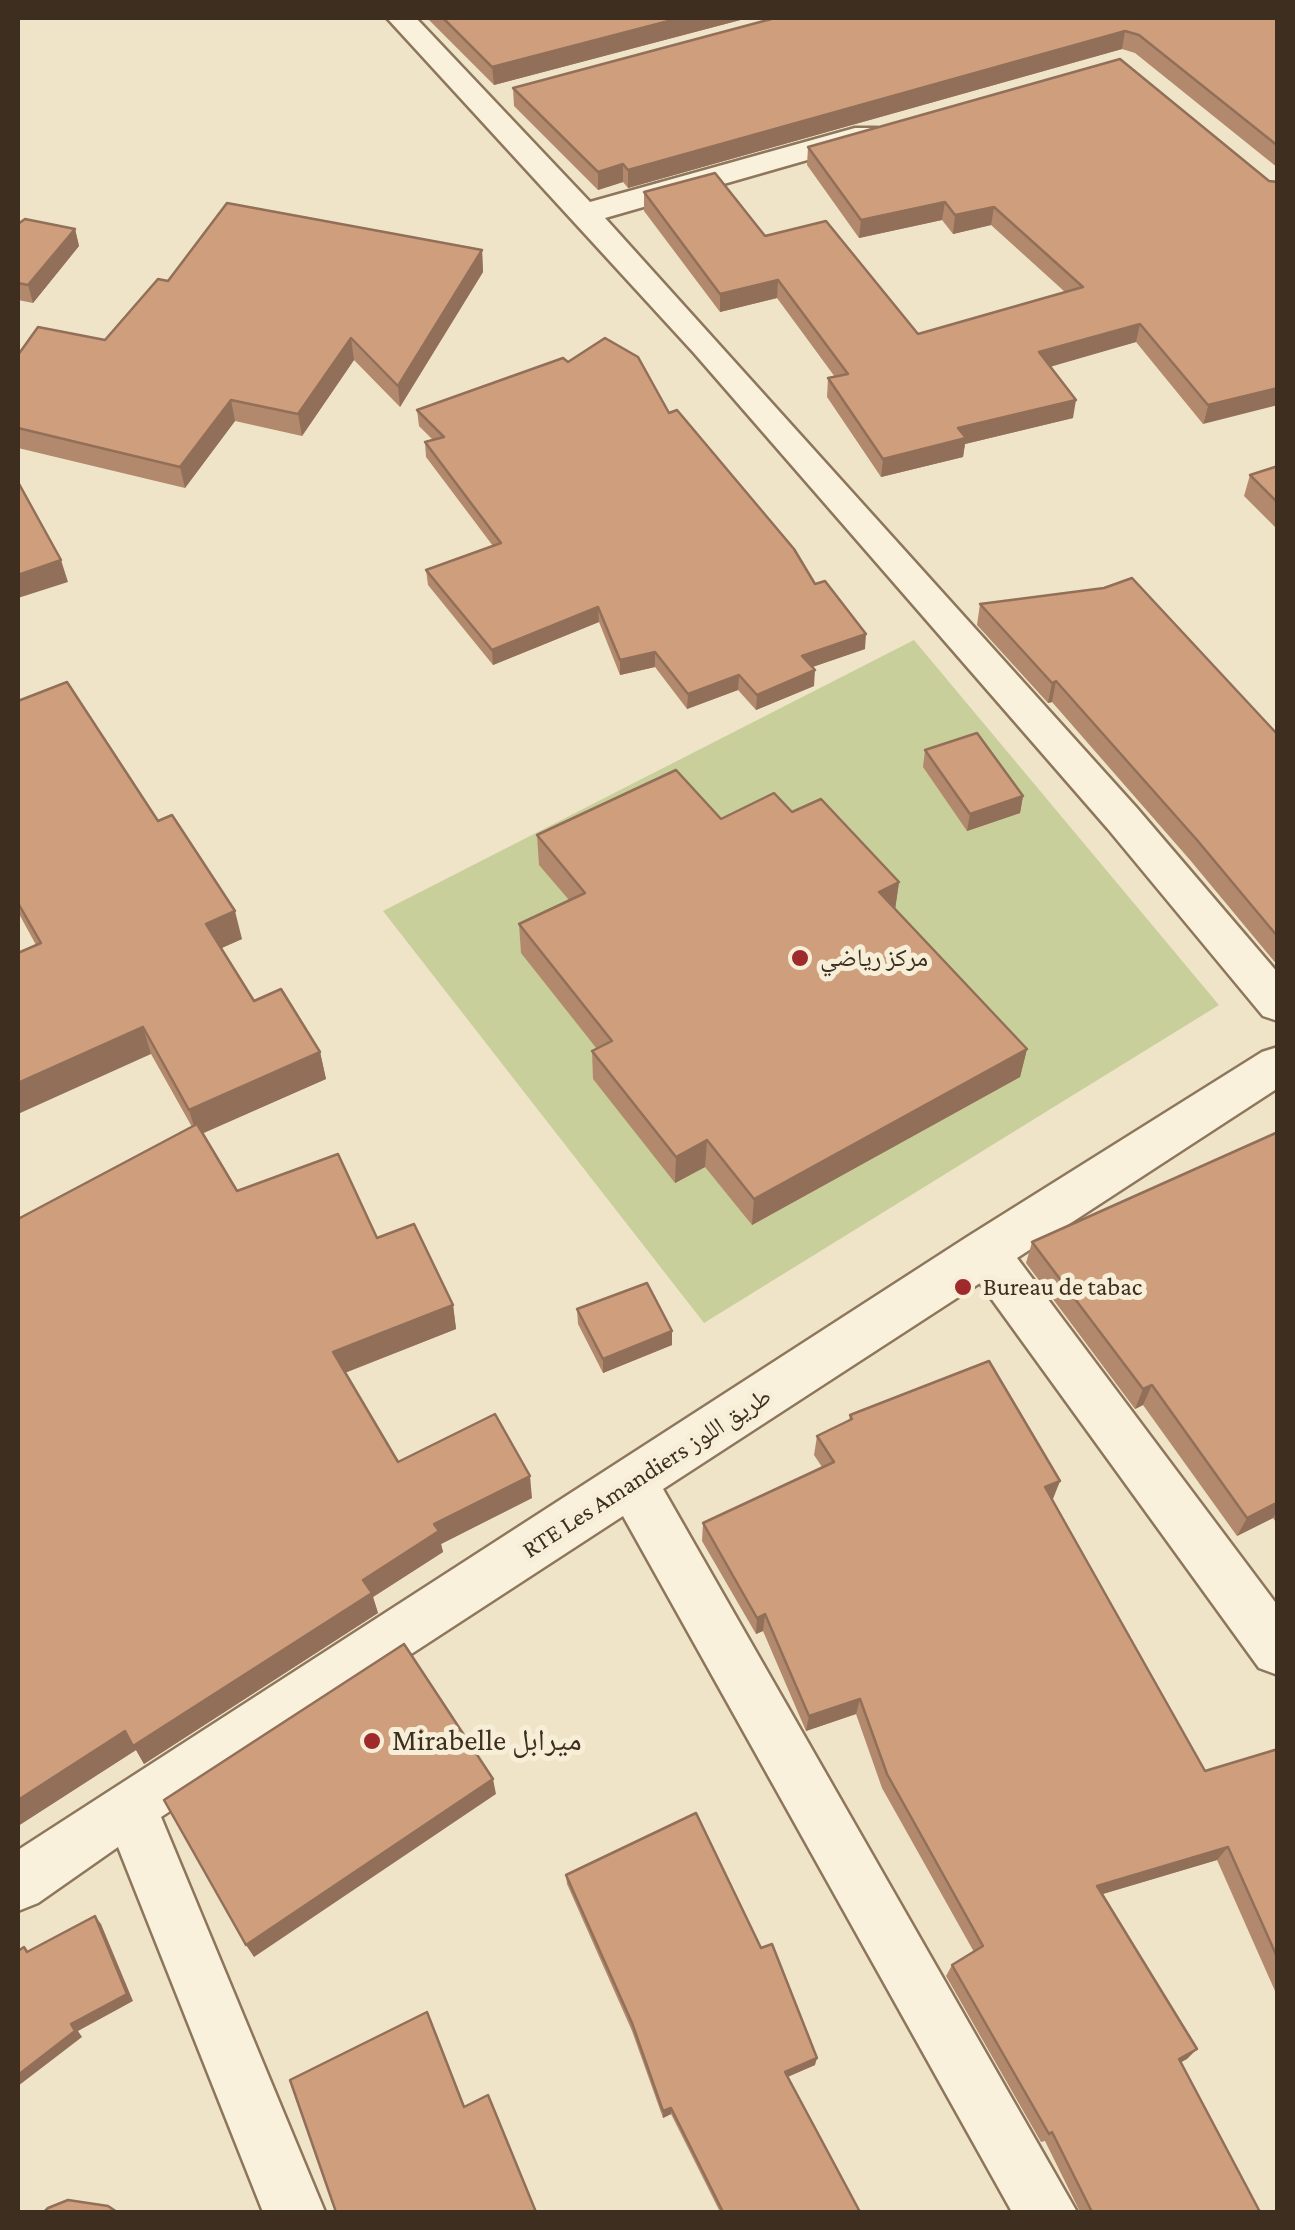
<!DOCTYPE html>
<meta charset="utf-8">
<style>
body{margin:0}
#map{position:relative;width:1295px;height:2230px;overflow:hidden;background:#f0e4c8;font-family:"Crimson Pro",serif}
canvas{display:block}
.frame{position:absolute;inset:0;border:20px solid #3d2e20;pointer-events:none}
</style>
<div id="map">
<canvas width="1295" height="2230"></canvas>
<div class="frame"></div>
</div>
<script>
const context = document.querySelector('canvas').getContext('2d');
context.lineJoin = 'round';
function fillPath(path, color) {
  context.fillStyle = color;
  context.fill(path, 'evenodd');
}
function stroke(path, color, width, dash) {
  context.strokeStyle = color;
  context.lineWidth = width;
  context.lineCap = dash ? 'butt' : 'round';
  context.setLineDash(dash || []);
  context.stroke(path);
}
function label(font, color, halo, rows, align = 'center') {
  context.font = font + ' "Crimson Pro","Noto Naskh Arabic",serif';
  context.lineWidth = 10;
  context.setLineDash([]);
  context.textBaseline = 'middle';
  context.strokeStyle = halo;
  context.fillStyle = color;
  for (const [text, x, y, turn = 0] of rows) {
    context.save();
    context.translate(x, y);
    context.rotate((+turn || 0) * Math.PI / 180);
    context.textAlign = isNaN(turn) ? turn : align;
    if (halo) context.strokeText(text, 0, 0);
    context.fillText(text, 0, 0);
    context.restore();
  }
}
fillPath(new Path2D(`
 M914,640L1219,1005L704,1323L383,911Z`), '#c9cf9b');
const street = new Path2D(`
 M387,18H416L590,202L855,128H877L881,134L877,140L605,218L1136,807L1278,973V1021L1263,1016L1108,829L694,353Z
 M1278,1047V1088L1017,1258L1278,1606V1675L1259,1668L980,1283L663,1489L1077,2212H1012L623,1516L161,1817L325,2212H263L118,1847L38,1903L18,1911V1850L967,1237L1262,1052Z`);
stroke(street, '#8d765c', 5);
fillPath(street, '#faf1dc');
fillPath(new Path2D(`
 M427,18H748L494,85Z
 M1278,18V168L1135,53L1122,49L628,188L623,182L598,190L514,106L513,88Z
 M808,147L1269,181L1203,424L1136,342L1050,366L1073,418L965,444L963,457L881,477L827,397L828,378L835,377L777,298L720,312L644,211V192L765,236L918,334L1065,292L991,225L953,234L942,220L859,238L807,165Z
 M18,224L75,229L79,246L33,303L18,300Z
 M482,250L483,272L400,407L354,360L302,436L235,421L185,488L18,448V355L105,340L168,281Z
 M568,362L669,413L815,584L865,649L812,667L814,686L756,710L738,690L687,709L655,667L620,675L599,622L493,665L428,585L426,570L493,546L426,457L425,442L433,440L419,426L417,410Z
 M1278,466V530L1244,496L1250,475Z
 M980,604L1278,735V966L1190,860L1052,702L1048,703L977,625Z
 M18,701L158,821L242,939L221,948L254,1001L320,1052L326,1079L202,1133L237,1191L377,1238L453,1305L456,1329L345,1373L398,1462L532,1498L441,1544L443,1552L373,1597L378,1613L144,1764L136,1750L18,1826V1219L192,1127L151,1054L36,945L18,912Z
 M925,750L1023,796L1020,813L967,831L923,767Z
 M792,812L899,882L895,909L1027,1049L1020,1077L752,1225L705,1167L675,1183L593,1079L592,1051L597,1049L521,953L519,924L569,900L539,865L537,835Z
 M1278,1132V1525L1273,1518L1237,1536L1143,1405L1135,1409L1026,1263L1032,1242Z
 M577,1309L672,1331V1345L603,1373L578,1324Z
 M850,1415L1060,1481L1052,1499L1205,1771L1278,1749V1990L1275,1991L1217,1860L1103,1894L1197,2049L1180,2063L1260,2212H1080L1045,2141L1041,2142L946,1976L952,1965L974,1952L882,1788L856,1714L806,1731L763,1631L756,1634L702,1541L703,1523L822,1467L814,1455L817,1436L849,1421Z
 M566,1875L815,2065L787,2077L860,2212H720L671,2114L663,2118L632,2031L567,1884Z`), '#b2896c');
fillPath(new Path2D(`
 M680,18H748L494,85L492,67Z
 M1125,31L1122,49L628,188V170Z
 M623,164V182L598,190V172Z
 M945,202L942,220L859,238L861,220Z
 M994,207L991,225L953,234L955,215Z
 M75,229L79,246L33,303L28,285Z
 M482,250L483,272L400,407L398,386Z
 M778,280L777,298L720,312V294Z
 M1140,324L1136,342L1036,371L1039,352Z
 M351,338L354,360L302,436L298,414Z
 M1278,388V405L1203,424L1208,405Z
 M231,400L235,421L185,488L180,467Z
 M1076,400L1073,418L965,444L963,457L881,477L883,459L958,428Z
 M61,560L68,582L18,598V575Z
 M598,607L599,622L493,665L492,650Z
 M866,634L865,649L801,671L802,656Z
 M655,652V667L620,675V660Z
 M815,670L814,686L756,710L757,695Z
 M739,675L738,690L687,709L688,694Z
 M1056,681L1052,702L1048,703L1052,683Z
 M1023,796L1020,813L967,831L970,814Z
 M899,882L895,910L879,892Z
 M235,911L242,939L213,952L206,924Z
 M143,1027L151,1054L18,1114V1083Z
 M1027,1049L1020,1077L752,1225L754,1199Z
 M320,1052L326,1079L197,1136L189,1110Z
 M707,1140L705,1167L675,1183L676,1157Z
 M453,1305L456,1329L339,1375L333,1352Z
 M672,1331V1345L603,1373V1359Z
 M1152,1385L1143,1405L1135,1409L1143,1389Z
 M530,1476L532,1498L441,1544L443,1552L373,1597L378,1613L144,1764L136,1750L18,1826V1800L363,1580L434,1524Z
 M1060,1481L1053,1499L1039,1505L1045,1487Z
 M1278,1502V1509L1273,1518L1237,1536L1247,1518Z
 M765,1614L763,1631L756,1634L757,1618Z
 M860,1699L856,1714L806,1731L809,1716Z
 M493,1779L496,1794L254,1957L246,1945Z
 M1228,1847L1217,1860L1089,1898L1097,1886Z
 M95,1916L101,1924L133,2001L78,2031L82,2037L18,2086V2075L71,2024Z
 M1197,2049L1187,2059L1169,2069L1179,2059Z
 M817,2058L815,2065L783,2079L785,2072Z
 M671,2108V2114L663,2118V2111Z`), '#916f58');
const building = new Path2D(`
 M443,18H680L492,67Z
 M775,18H1278V146L1139,35L1125,31L628,170L623,164L598,172L513,88Z
 M1120,59L1269,181L1278,182V388L1208,405L1140,324L1039,352L1076,400L958,428L966,438L883,459L828,378L848,374L778,280L720,294L644,192L715,173L765,236L826,221L918,334L1083,287L994,207L955,215L945,202L861,220L808,147Z
 M227,203L482,250L398,386L351,338L298,414L231,400L180,467L18,428V355L38,327L105,340L158,279L168,281Z
 M25,219L75,229L28,285L18,283V224Z
 M605,338L638,357L669,413L677,410L794,549L815,584L825,581L866,634L802,656L815,670L757,695L739,675L688,694L655,652L620,660L598,607L492,650L426,570L501,543L425,442L444,437L417,410L563,358L568,362Z
 M1278,466V503L1250,475Z
 M18,482L61,560L18,575Z
 M1132,578L1278,735V937L1197,840L1056,681L1052,683L980,604L1104,588Z
 M67,682L158,821L172,815L235,911L206,924L254,1001L281,989L320,1052L189,1110L143,1027L18,1083V953L41,943L18,903V701Z
 M977,733L1023,796L970,814L925,750Z
 M676,770L721,819L774,793L792,812L821,799L899,882L879,892L1027,1049L754,1199L707,1140L676,1157L592,1051L612,1041L519,924L585,893L537,835Z
 M197,1124L237,1191L338,1154L377,1238L414,1224L453,1305L333,1352L398,1462L495,1414L530,1476L434,1524L439,1531L363,1580L372,1593L133,1746L125,1731L18,1800V1219Z
 M1278,1132V1502L1247,1518L1152,1385L1143,1389L1032,1242Z
 M647,1283L672,1331L603,1359L577,1309Z
 M989,1361L1060,1481L1045,1487L1205,1771L1278,1749V1959L1228,1847L1097,1886L1197,2049L1179,2059L1260,2212H1092L1052,2132L1049,2134L952,1965L983,1946L887,1774L860,1699L809,1716L765,1614L757,1618L703,1523L834,1462L817,1436L852,1419L850,1415Z
 M404,1644L493,1779L246,1945L164,1800Z
 M696,1813L761,1948L772,1944L817,2058L785,2072L860,2212H723L671,2108L663,2111L632,2023L566,1875Z
 M95,1916L127,1994L71,2024L75,2031L18,2075V1951L24,1947L27,1952Z
 M427,2012L464,2107L488,2095L536,2212H336L290,2080Z
 M68,2200L108,2206L117,2212H44L48,2208Z`);
fillPath(building, '#cf9f7d');
stroke(building, '#916f58', 2.5);
for (const [x, y, r, color] of [
 [800,958,10,"#9e2a2b"],
 [963,1287,10,"#9e2a2b"],
 [372,1741,10,"#9e2a2b"]
]) {
  const dot = new Path2D();
  dot.arc(x, y, r, 0, 2 * Math.PI);
  context.fillStyle = color;
  context.fill(dot);
  stroke(dot, '#f7eed8', 4);
}
label('25px', '#3d2e20', '#f7eed8', [
 ["مركز رياضي",820,958],
 ["Bureau de tabac",983,1287]
], 'left');
label('25px', '#3d2e20', '#f7eed8', [
 ["RTE Les Amandiers طريق اللوز",647,1473,-33]
]);
label('30px', '#3d2e20', '#f7eed8', [
 ["Mirabelle ميرابل",392,1741]
], 'left');
</script>
